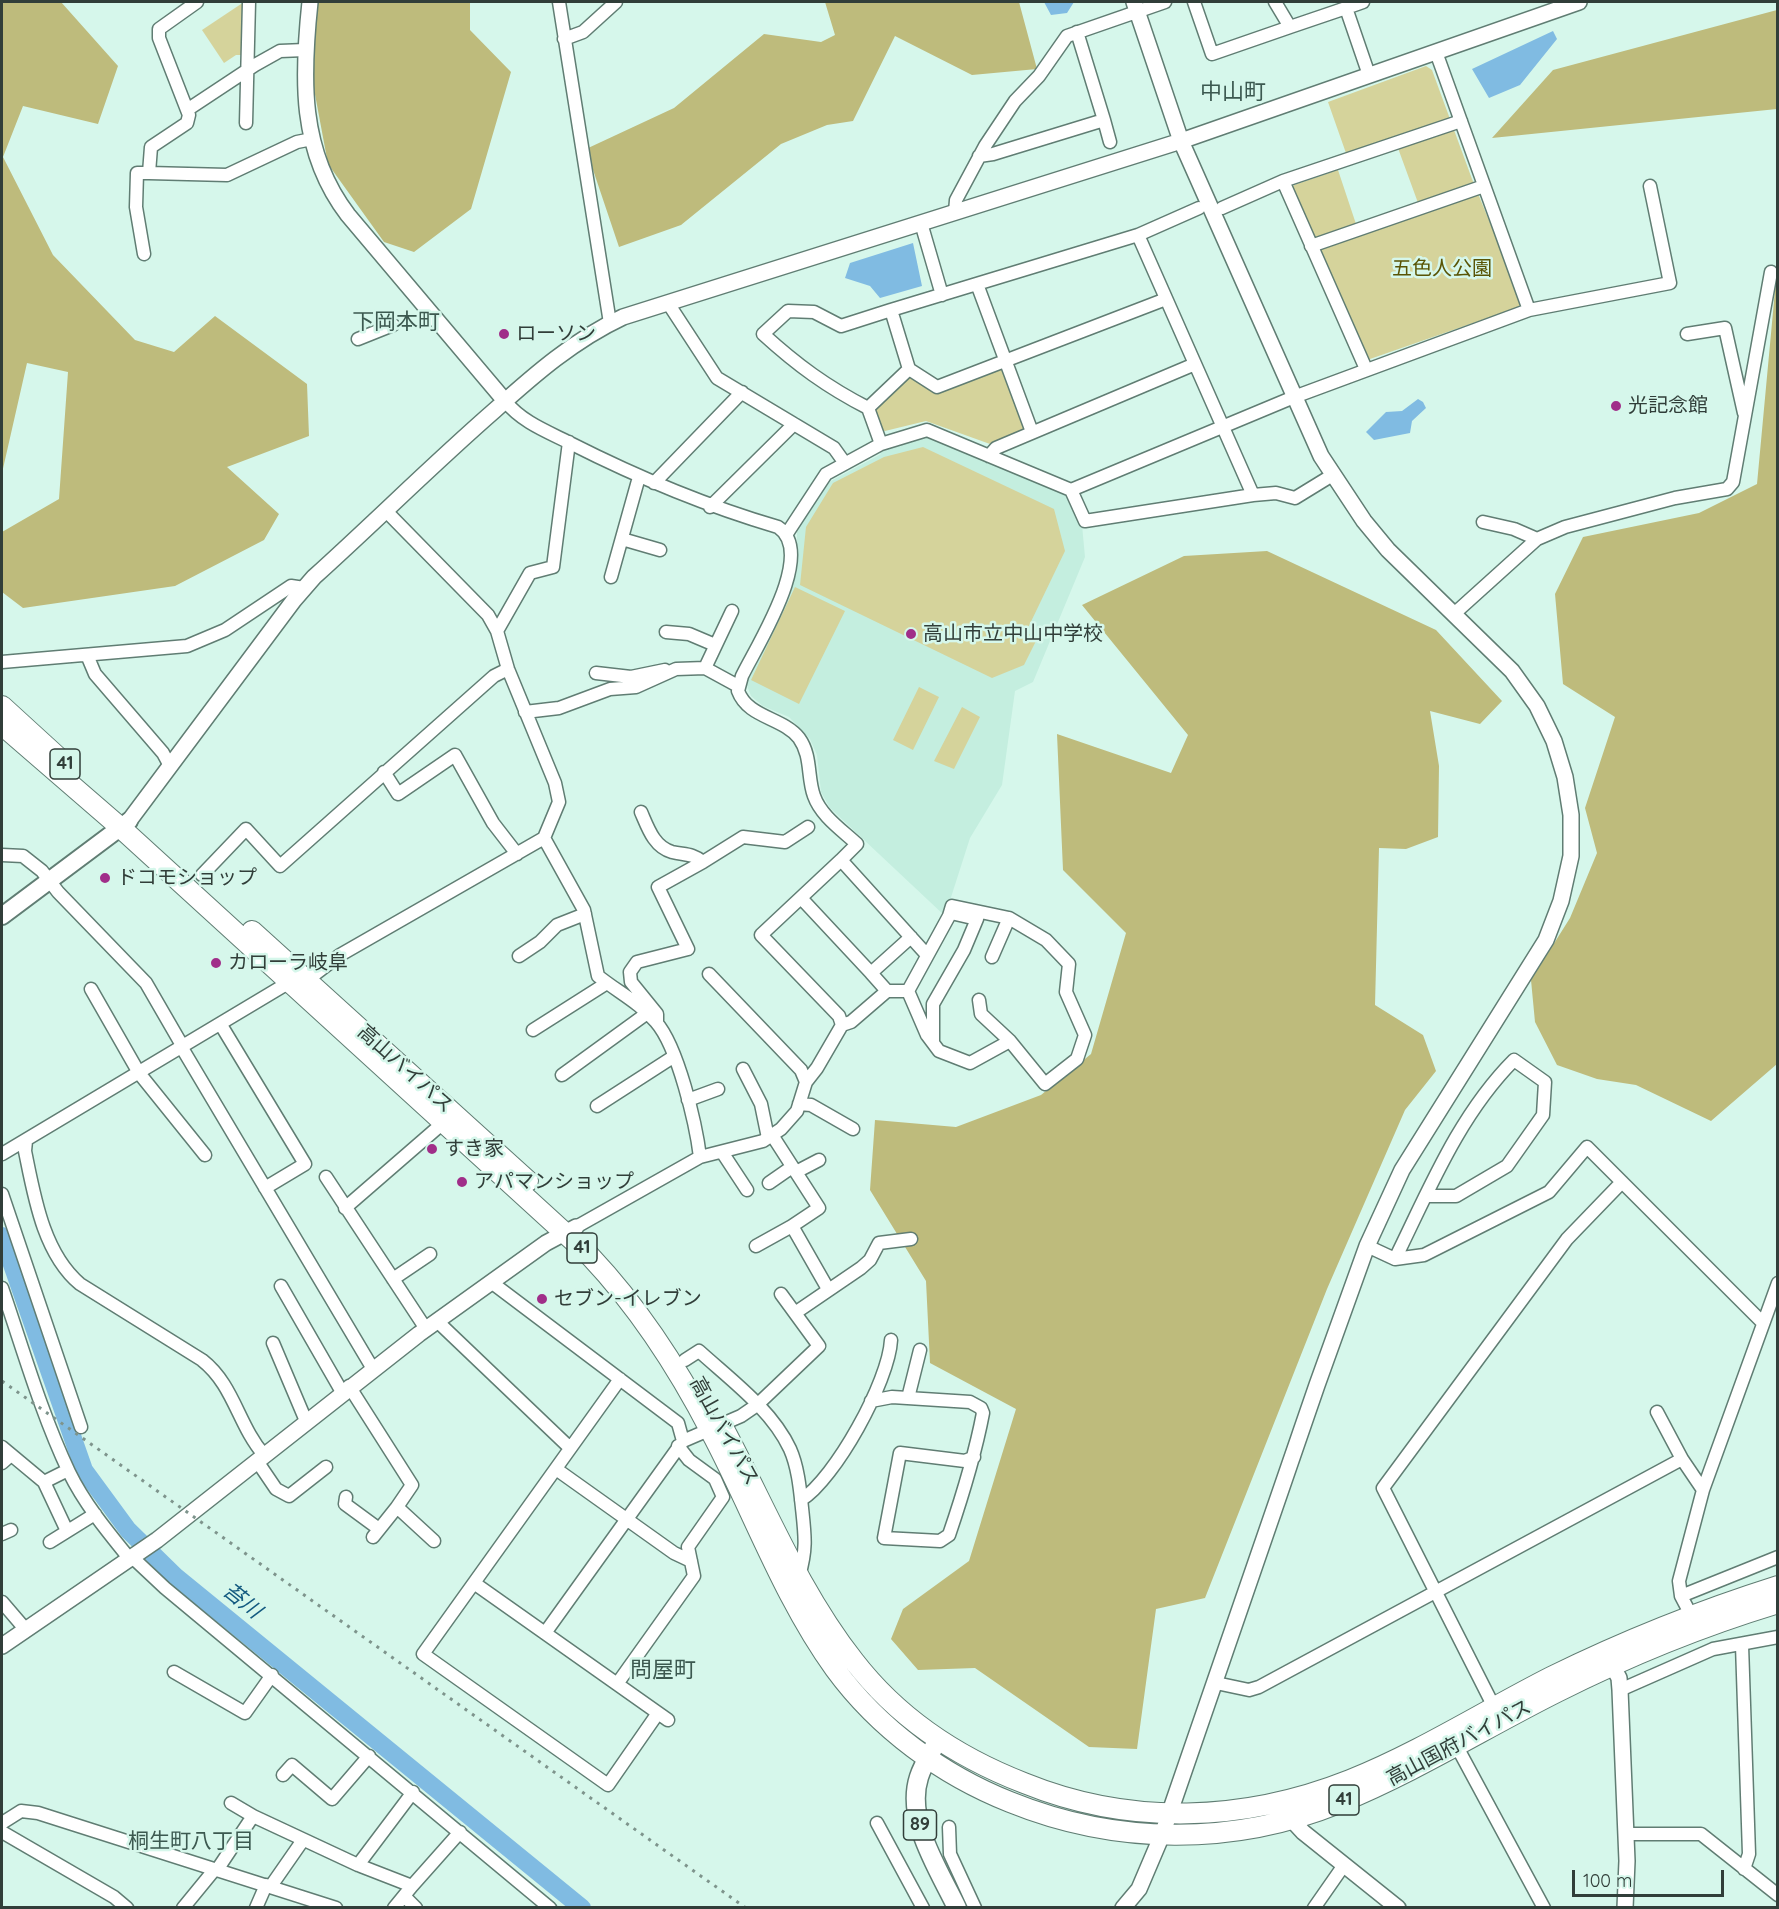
<!DOCTYPE html>
<meta charset="utf-8">
<style>
body{margin:0}
#map{position:relative;width:1779px;height:1909px;overflow:hidden;background:#d6f7eb;font-family:Quicksand,sans-serif}
canvas{display:block}
.frame{position:absolute;inset:0;border:3px solid #313e39;pointer-events:none}
.scale{position:absolute;left:1572px;top:1870px;width:152px;height:27px;box-sizing:border-box;border:3px solid #313e39;border-top:0;padding-left:8px;font-size:18px;line-height:21px;white-space:nowrap;color:#313e39;-webkit-text-stroke:4px #d6f7eb;paint-order:stroke}
</style>
<div id="map">
<canvas width="1779" height="1909"></canvas>
<div class="frame"></div>
<div class="scale">100 m</div>
</div>
<script>
const context = document.querySelector('canvas').getContext('2d');
context.lineJoin = 'round';
function fillPath(path, color) {
  context.fillStyle = color;
  context.fill(path, 'evenodd');
}
function stroke(path, color, width, dash) {
  context.strokeStyle = color;
  context.lineWidth = width;
  context.lineCap = dash ? 'butt' : 'round';
  context.setLineDash(dash || []);
  context.stroke(path);
}
function label(font, color, halo, rows, align = 'center') {
  context.font = font + ' Quicksand,"Noto Sans JP",sans-serif';
  context.lineWidth = 5;
  context.setLineDash([]);
  context.textBaseline = 'middle';
  context.strokeStyle = halo;
  context.fillStyle = color;
  for (const [text, x, y, turn = 0] of rows) {
    context.save();
    context.translate(x, y);
    context.rotate((+turn || 0) * Math.PI / 180);
    context.textAlign = isNaN(turn) ? turn : align;
    if (halo) context.strokeText(text, 0, 0);
    context.fillText(text, 0, 0);
    context.restore();
  }
}
fillPath(new Path2D(`
 M929,437L1068,495L1082,525L1085,557L1033,682L1015,691L1002,785L970,838L945,916L830,808L821,792L817,755L810,739L789,717L763,706L751,696L746,683L797,572V529L829,482L881,454L878,451Z`), '#c4eedf');
fillPath(new Path2D(`
 M244,2L242,55H236L224,63L202,30Z
 M1426,66L1432,70L1472,179L1522,301L1519,307L1370,359L1367,358L1319,252L1322,248L1421,211L1395,140L1347,156L1328,102Z
 M1338,170L1356,224L1316,239L1291,189L1294,185Z
 M998,369L1003,371L1025,427L1023,431L990,444L926,421L885,431L881,430L874,412L876,407L907,377H913L937,392Z
 M923,447L1054,509L1065,551L1026,632L1037,639L1024,665L992,678L800,585L806,527L833,483L884,457Z
 M795,587L845,611L799,704L751,680Z
 M919,687L939,697L913,750L893,740Z
 M962,707L980,717L954,769L934,761Z`), '#d5d39b');
fillPath(new Path2D(`
 M2,2H61L118,66L98,124L23,106L3,157L53,255L135,340L174,352L215,316L307,384L309,436L227,467L279,514L264,540L175,586L23,608L2,592V532L59,499L68,372L27,363L2,473Z
 M315,2H470V30L511,72L471,209L414,252L384,242L328,164L311,73Z
 M825,2H1019L1037,69L972,75L895,36L853,121L827,125L781,144L681,225L619,247L586,149L674,108L764,34L821,42L835,35Z
 M1777,10V109L1492,138L1553,70Z
 M1777,269V1064L1711,1121L1636,1085L1597,1079L1557,1065L1535,1022L1531,980L1570,918L1597,853L1585,808L1615,717L1563,684L1555,594L1583,537L1699,513L1757,484Z
 M1267,551L1436,630L1502,701L1480,724L1430,711L1439,766L1438,837L1406,849L1379,848L1375,1005L1423,1035L1436,1071L1405,1110L1327,1289L1205,1598L1156,1609L1137,1749L1089,1747L975,1668L918,1670L891,1639L903,1609L969,1561L1016,1409L930,1363L926,1281L870,1190L875,1120L956,1127L1041,1095L1091,1054L1126,933L1063,870L1057,734L1171,773L1188,735L1082,605L1184,556Z`), '#bebb7c');
fillPath(new Path2D(`
 M1044,2H1074L1067,13L1051,15Z
 M1553,31L1557,39L1520,85L1489,98L1472,69Z
 M913,243L922,286L880,298L870,286L845,278L850,263Z
 M1418,399L1423,402L1426,408L1412,421L1410,433L1374,440L1366,432L1386,412L1402,411Z`), '#80bbe2');
stroke(new Path2D(`
 M2,1236L84,1470L128,1530L175,1576L582,1908`), '#80bbe2', 18);
const minor = new Path2D(`
 M197,2L159,29V38L189,115L187,123L151,147L149,173L227,175L297,142L312,139
 M559,2L610,323
 M1194,2L1212,54L1290,27
 M1275,2L1290,27L1346,8
 M1363,2L1346,8L1369,75
 M564,39L583,32L616,2
 M1436,52L1529,310
 M187,110L255,65L280,51L305,50
 M1104,120L1110,142
 M246,123L249,2
 M979,156L993,154L1104,120L1077,32
 M1222,208L1283,181
 M955,212L956,200L985,146L1015,101L1039,76L1067,36L1165,2
 M921,223L942,295
 M1138,235L1199,208
 M1311,246L1484,186
 M144,254L136,207L137,173H149
 M977,284L1032,432
 M668,303L717,378L834,448L844,462
 M1687,334L1725,328L1744,413
 M358,339L393,325
 M909,369L937,387L1166,299
 M1366,369L1283,181L1461,121
 M505,401C522,422 546,431 570,443C639,478 703,505 778,527C817,553 757,645 742,676L738,691C748,718 782,717 799,738C812,756 807,777 814,796C821,816 842,830 857,844L841,860
 M868,408C827,387 797,365 763,334L788,311L814,312L841,326L891,310
 M989,456L996,448L1195,364
 M654,483L742,392
 M1071,490L1294,397L1529,310L1670,283L1650,186
 M1253,495L1276,493L1295,498L1326,479
 M710,507L794,424
 M1483,522L1514,529L1537,539
 M786,535L826,474L881,444L927,430L1071,490L1085,521L1253,495L1138,235L891,310L909,369L868,408L881,444
 M622,539L660,550
 M611,577L639,477
 M1455,613L1537,539L1565,527L1675,498L1727,489L1733,482L1771,272
 M497,631L530,573L553,567L569,442
 M666,632L689,634L715,645
 M87,655L95,674L163,753L170,766
 M2,662L187,646L225,630L291,586L304,588
 M705,668L732,611
 M596,673L631,677L665,670
 M525,712L559,708L610,689L636,687L676,669L705,668L738,686
 M384,772L398,794L455,755L493,823L517,854
 M641,812C648,828 654,847 672,852C685,855 692,853 703,862L658,887L688,949L637,962L630,972L631,982L657,1014V1022
 M544,838L584,910L598,976C618,992 640,1003 656,1022C678,1047 696,1124 700,1157
 M2,855L23,856L42,871L58,892L146,983L183,1047
 M703,862L743,837L785,842L808,827
 M202,875L246,829L280,866L494,676L508,669
 M801,898L871,973
 M519,956L540,942L557,925L585,914
 M709,974L801,1070L806,1082
 M306,981L340,955L544,838L559,802L555,783L508,669L497,631L488,615L386,511
 M91,989L139,1073L205,1155
 M887,991L871,973L911,937
 M908,991L927,1035L939,1051L970,1063L1010,1041
 M979,1000L981,1014L1010,1041L1045,1084L1077,1059L1085,1035L1066,992L1069,964L1046,940L1009,918L992,957
 M221,1025L305,1164L265,1188
 M842,1025L839,1016L761,935L841,860L927,955
 M533,1030L607,983
 M933,1043V1004L964,950L977,919L951,913
 M182,1048L373,1369
 M743,1069L761,1104L768,1138
 M562,1075L646,1014
 M688,1100L718,1089
 M799,1104L811,1105L853,1129
 M597,1106L673,1057
 M772,1135L819,1208L792,1226L828,1289
 M26,1141L25,1151C34,1195 43,1253 80,1284L202,1360C234,1385 238,1425 264,1455
 M722,1152L747,1190
 M2,1154L288,983
 M796,1172L819,1160
 M326,1177L426,1329
 M769,1183L792,1167
 M2,1194L81,1427
 M345,1208L443,1123
 M576,1227L700,1157L763,1141L781,1129L797,1111L806,1082L817,1068L842,1025L851,1022L887,991H908L949,916L952,906L1009,918
 M756,1246L792,1226
 M1367,1246L1395,1259L1424,1255L1549,1192L1587,1147L1763,1323
 M1395,1259C1429,1190 1459,1115 1514,1060L1545,1082L1543,1115L1507,1166L1456,1196H1426
 M393,1279L430,1254
 M491,1282L678,1423L683,1441
 M281,1286L342,1392
 M2,1288C23,1349 41,1413 69,1472C84,1503 107,1531 129,1558
 M795,1313L861,1268L870,1260L879,1243L911,1239
 M438,1322L570,1448
 M273,1343L306,1421
 M685,1360L699,1351C731,1380 772,1410 790,1449C798,1467 800,1489 802,1508C805,1536 807,1549 799,1576
 M620,1379L423,1654L608,1785L658,1713
 M349,1386L412,1485L397,1507L434,1541
 M908,1398L920,1350
 M871,1401L892,1397L970,1402L981,1408L983,1413C975,1455 963,1494 949,1535L940,1541L884,1538L900,1453L965,1461L974,1457
 M1657,1412L1682,1459L1703,1490
 M2,1447L44,1482L68,1470
 M257,1461L276,1489L289,1496L326,1467
 M2,1463L11,1455
 M556,1469L674,1553L691,1561
 M44,1482L67,1531
 M346,1497L345,1504L379,1529
 M801,1500C835,1479 889,1381 891,1340
 M2,1534L11,1530
 M373,1537L397,1507
 M50,1542L95,1514
 M132,1557L165,1588L550,1908
 M474,1583L668,1720
 M1681,1596L1778,1557
 M2,1602L26,1630
 M1691,1615L1681,1596L1679,1581L1703,1490L1778,1283
 M545,1633L683,1441L741,1416L757,1405L819,1346L781,1294
 M1742,1645L1749,1854L1744,1869
 M174,1672L245,1713L272,1675
 M1216,1683L1249,1690L1259,1687L1682,1459
 M617,1684L694,1576L688,1547L723,1497L715,1479L689,1460L678,1446
 M1620,1690L1713,1649L1778,1637
 M1494,1707L1383,1488L1567,1239L1622,1182
 M1456,1745L1544,1908
 M283,1775L292,1765L332,1799L369,1756
 M231,1803L253,1816
 M2,1823L21,1811L38,1813L336,1908
 M877,1823L923,1908
 M949,1827L950,1854L975,1908
 M2,1832L114,1897L127,1908
 M1626,1834H1701L1778,1895
 M358,1865L413,1792
 M217,1870L253,1816L358,1865L412,1886L460,1832
 M271,1886L303,1840
 M404,1896L416,1908
 M183,1908L215,1869
 M256,1908L266,1885
 M394,1908L412,1886
 M1314,1908L1344,1865`);
const tertiary = new Path2D(`
 M310,2C302,77 299,151 348,215L505,401
 M129,821L294,600L314,577C375,522 433,464 495,410C535,374 574,340 623,317L1181,141L1579,2
 M2,1646L157,1540L419,1334L546,1243L576,1227
 M1612,1665L1619,1678L1620,1690L1627,1861L1625,1908
 M1291,1819L1303,1832L1398,1908
 M1123,1908L1139,1889L1162,1835L1317,1385L1367,1246L1402,1170L1546,940L1561,901L1571,856V815L1565,777L1554,741L1537,706L1512,671L1388,550L1364,521L1321,456L1181,141L1134,2`);
const secondary = new Path2D(`
 M2,916L129,821`);
const primary = new Path2D(`
 M938,1740C932,1751 923,1764 919,1777C905,1820 939,1870 957,1908`);
const trunk = new Path2D(`
 M2,706L60,759
 M2,725L121,828L590,1256C639,1308 678,1368 711,1432C753,1511 783,1597 835,1669C879,1729 942,1775 1010,1802C1116,1845 1233,1846 1339,1803C1415,1772 1485,1728 1557,1692C1628,1656 1702,1626 1778,1603
 M252,931L528,1181
 M725,1431C766,1508 799,1591 854,1661C898,1718 957,1757 1024,1783C1130,1826 1244,1822 1350,1780C1420,1752 1484,1711 1551,1677C1624,1641 1699,1611 1778,1586`);
stroke(minor, '#607d73', 15);
stroke(tertiary, '#607d73', 18);
stroke(secondary, '#607d73', 20);
stroke(primary, '#607d73', 21);
stroke(trunk, '#607d73', 22);
stroke(minor, '#fff', 12);
stroke(tertiary, '#fff', 15);
stroke(secondary, '#fff', 16);
stroke(primary, '#fff', 18);
stroke(trunk, '#fff', 20);
stroke(new Path2D(`
 M2,1381L746,1908`), '#7e948c', 3, [3, 6]);
for (const [x, y, r, color] of [
 [504,334,6,"#a02e89"],
 [1616,406,6,"#a02e89"],
 [911,634,6,"#a02e89"],
 [105,878,6,"#a02e89"],
 [216,963,6,"#a02e89"],
 [432,1149,6,"#a02e89"],
 [462,1182,6,"#a02e89"],
 [542,1299,6,"#a02e89"]
]) {
  const dot = new Path2D();
  dot.arc(x, y, r, 0, 2 * Math.PI);
  context.fillStyle = color;
  context.fill(dot);
  stroke(dot, '#d6f7eb', 2);
}
for (const [x, y, w] of [
 [65,764,30],
 [582,1248,30],
 [1344,1800,30],
 [920,1825,33]
]) {
  const box = new Path2D();
  box.roundRect(x - w / 2, y - 15, w, 30, 4.5);
  context.fillStyle = '#d6f7eb';
  context.fill(box);
  stroke(box, '#313e39', 1.5);
}
label('bold 18px', '#313e39', null, [
 ["41",65,764],
 ["41",582,1248],
 ["41",1344,1800],
 ["89",920,1825]
]);
label('20px', '#595405', '#d6f7eb', [
 ["五色人公園",1442,269]
]);
label('20px', '#313e39', '#d6f7eb', [
 ["ローソン",516,334],
 ["光記念館",1628,406],
 ["高山市立中山中学校",923,634],
 ["ドコモショップ",117,878],
 ["カローラ岐阜",228,963],
 ["すき家",444,1149],
 ["アパマンショップ",474,1182],
 ["セブン-イレブン",554,1299]
], 'left');
label('20px', '#313e39', '#d6f7eb', [
 ["高山バイパス",405,1069,42],
 ["高山バイパス",724,1431,61],
 ["高山国府バイパス",1459,1743,-28]
]);
label('italic 21px', '#135a80', '#d6f7eb', [
 ["苔川",242,1601,39]
]);
label('21px', '#3c5950', '#d6f7eb', [
 ["桐生町八丁目",191,1842]
]);
label('22px', '#3c5950', '#d6f7eb', [
 ["中山町",1233,92],
 ["下岡本町",396,322],
 ["問屋町",663,1670]
]);
</script>
